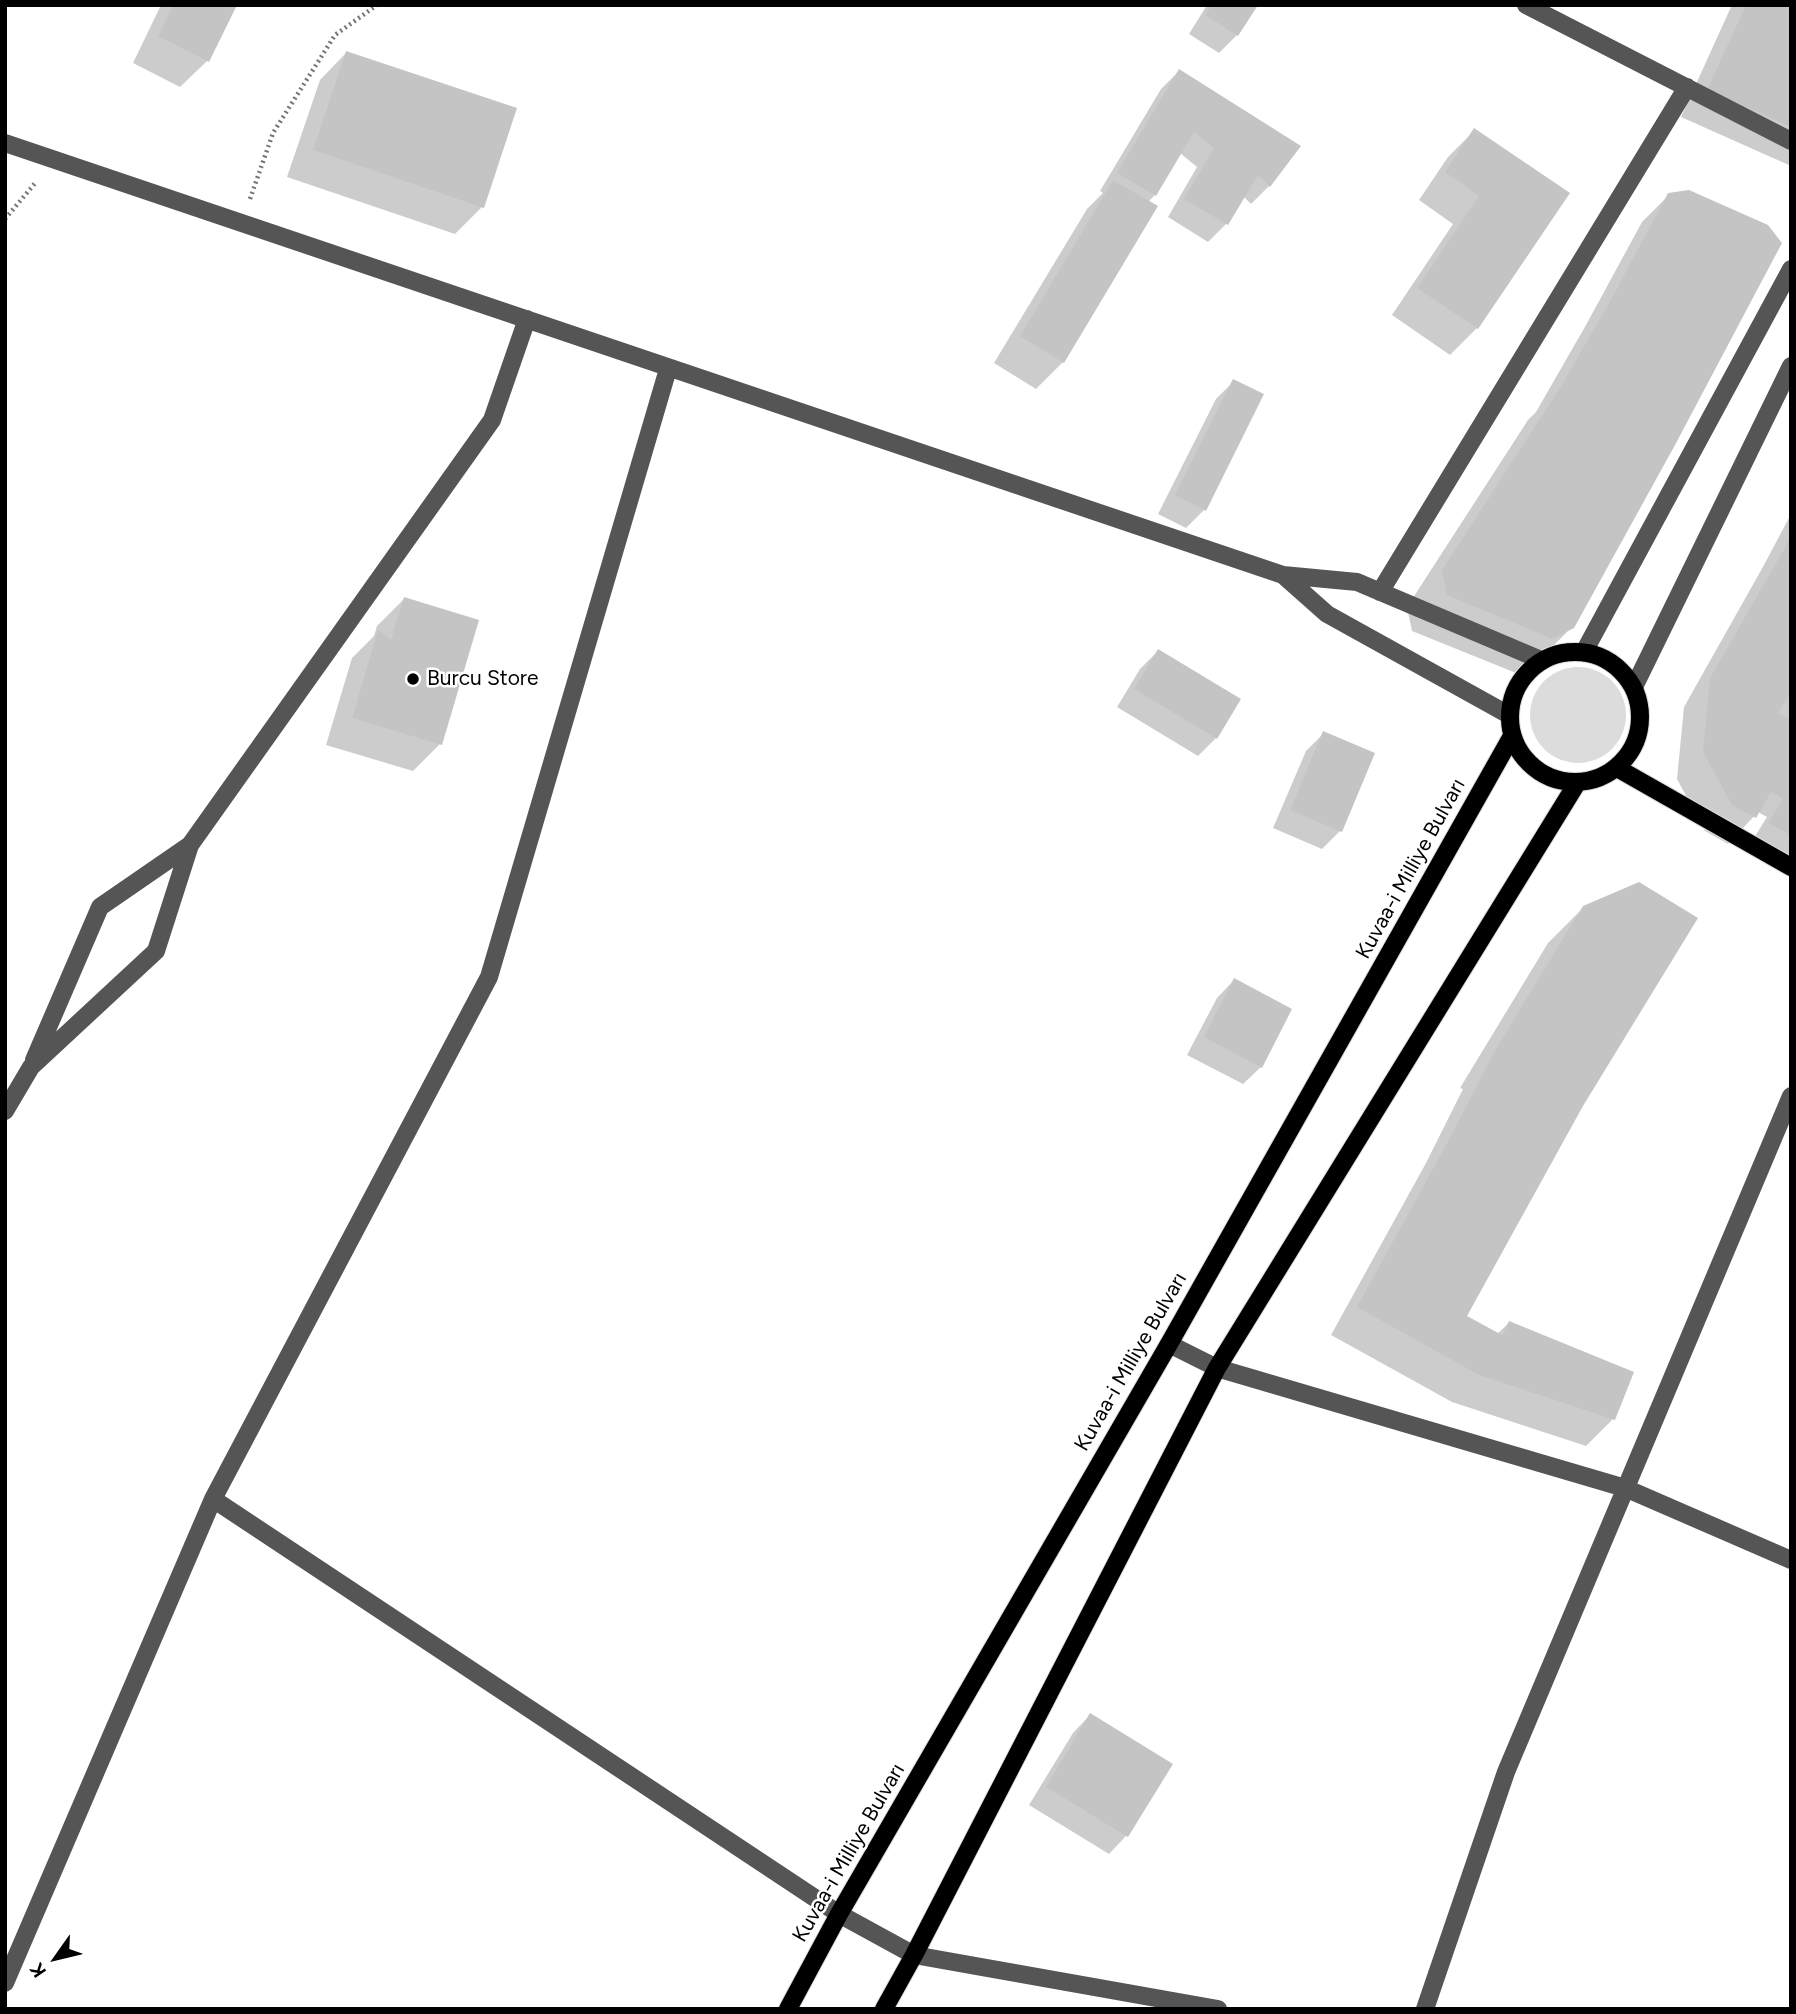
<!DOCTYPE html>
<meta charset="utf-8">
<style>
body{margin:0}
#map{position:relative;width:1796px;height:2014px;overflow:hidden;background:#fff;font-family:Figtree,sans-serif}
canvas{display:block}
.frame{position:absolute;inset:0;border:7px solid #000;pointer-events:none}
.north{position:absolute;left:21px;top:1923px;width:70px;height:70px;-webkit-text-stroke:5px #fff;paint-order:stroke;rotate:236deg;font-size:19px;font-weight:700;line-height:28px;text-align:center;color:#000}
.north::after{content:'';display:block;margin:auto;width:24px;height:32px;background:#000;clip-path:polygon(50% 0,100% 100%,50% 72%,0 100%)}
</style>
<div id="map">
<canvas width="1796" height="2014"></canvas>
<div class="frame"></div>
<div class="north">K</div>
</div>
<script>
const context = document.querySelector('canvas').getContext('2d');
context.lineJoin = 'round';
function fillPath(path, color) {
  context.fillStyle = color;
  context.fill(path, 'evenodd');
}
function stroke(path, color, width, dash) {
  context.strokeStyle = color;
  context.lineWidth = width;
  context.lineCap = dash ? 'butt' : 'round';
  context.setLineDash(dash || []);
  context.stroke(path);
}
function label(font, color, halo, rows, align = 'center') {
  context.font = font + ' Figtree,sans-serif';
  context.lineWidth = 5;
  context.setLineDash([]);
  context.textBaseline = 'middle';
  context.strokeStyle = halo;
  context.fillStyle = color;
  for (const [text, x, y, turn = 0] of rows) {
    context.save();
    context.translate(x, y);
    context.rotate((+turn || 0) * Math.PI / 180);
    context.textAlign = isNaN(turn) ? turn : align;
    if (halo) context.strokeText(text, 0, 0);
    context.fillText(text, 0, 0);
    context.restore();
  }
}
fillPath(new Path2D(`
 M1530 715a48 48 0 1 1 96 0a48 48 0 1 1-96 0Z`), '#dcdcdc');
fillPath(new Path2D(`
 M161,5H235L207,61L180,87L133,63Z
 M1207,5H1256L1237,35L1219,53L1189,34Z
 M1728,5H1791V166L1681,117L1731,7Z
 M346,53L482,207L455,234L287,177L320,80Z
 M1179,71L1299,147L1269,186L1251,204L1243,196L1226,224L1208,242L1168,217L1197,167L1180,153L1155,195L1148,202L1063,362L1036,389L994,363L1087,209L1103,193L1100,191L1161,89Z
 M1475,130L1568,193L1477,328L1450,355L1392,315L1453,224L1419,200L1448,157Z
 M1669,195L1572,627L1536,663L1516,673L1412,631L1407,607L1528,420L1536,412L1586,325L1642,222Z
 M1234,381L1204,510L1186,528L1158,514L1216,399Z
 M1791,514V861L1752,841L1767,817L1758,812L1728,844L1705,831L1677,779L1684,707L1764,565Z
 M404,599L440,744L413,771L326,745L352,658L374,636L377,626Z
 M1158,651L1216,738L1198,756L1117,707L1140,669Z
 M1324,733L1372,754L1340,831L1322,849L1273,828L1306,751Z
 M1584,907L1465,1317L1497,1334L1509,1323L1613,1419L1586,1446L1452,1402L1331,1335L1426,1163L1463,1089L1460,1088L1548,943Z
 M1234,980L1261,1067L1243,1084L1187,1055L1217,998Z
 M1090,1715L1126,1836L1109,1854L1029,1805L1073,1733Z`), '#0003');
fillPath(new Path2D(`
 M173,5H237L209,62L158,36Z
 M1212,5H1258L1238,36L1205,15Z
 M1746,5H1791V127L1707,90Z
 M346,51L517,108L484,208L313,150Z
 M1179,69L1301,146L1270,187L1258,175L1228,225L1184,199L1214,148L1194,132L1156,196L1117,173Z
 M1474,128L1570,193L1478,329L1417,288L1479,196L1445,172Z
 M1113,180L1158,206L1064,363L1020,336Z
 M1689,190L1768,225L1782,243L1675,445L1574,628L1552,639L1447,595L1442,570L1563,383L1613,296L1668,193Z
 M1233,379L1264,394L1206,511L1175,495Z
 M1791,537V691L1778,713L1791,720V835L1768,823L1783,799L1771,792L1756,818L1732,805L1703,752L1710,678Z
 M404,597L479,620L442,745L352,718L378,630L391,640Z
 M1158,649L1241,699L1217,739L1134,689Z
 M1323,731L1375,753L1342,832L1290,810Z
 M1639,882L1698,918L1583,1106L1467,1316L1502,1335L1509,1321L1634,1372L1615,1420L1479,1375L1357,1307L1452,1134L1494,1052L1583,906Z
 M1234,978L1292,1009L1262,1068L1204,1037Z
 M1090,1713L1173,1764L1128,1837L1046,1787Z`), '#c4c4c4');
const major = new Path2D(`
 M1510 717a65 65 0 1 1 130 0a65 65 0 1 1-130 0Z
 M1617,768L1791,867
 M788,2009L839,1914L1169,1344L1512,736
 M884,2009L914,1955L1217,1368L1577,783`);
stroke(major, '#dbdbdb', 20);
stroke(new Path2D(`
 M250,199L273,133L335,35L377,5
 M5,219L36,182`), '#777', 4.5, [2, 3.5]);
stroke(new Path2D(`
 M1526,5L1791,141
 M5,143C431,286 856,432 1283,575L1357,582L1541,660
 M1283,575L1327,614L1509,715
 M1380,592L1687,87
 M1584,652L1791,269
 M1634,687L1791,366
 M34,1060L100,907L190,845
 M5,1111L31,1067L156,951L190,845L492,420L527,319
 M1169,1344L1217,1368L1625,1488L1791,1560
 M213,1499L839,1914L914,1955L1218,2009
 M5,1983L213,1499L489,977L668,369
 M1425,2009L1506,1772L1791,1096`), '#555', 18);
stroke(major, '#000', 18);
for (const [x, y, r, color] of [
 [413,679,7,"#000"]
]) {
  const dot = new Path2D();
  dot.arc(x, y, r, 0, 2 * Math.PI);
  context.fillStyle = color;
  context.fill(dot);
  stroke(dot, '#fff', 2.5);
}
label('21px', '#000', '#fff', [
 ["Burcu Store",427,679]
], 'left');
label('21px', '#000', '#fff', [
 ["Kuvaa-i Milliye Bulvarı",1411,869,-61],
 ["Kuvaa-i Milliye Bulvarı",1131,1362,-60],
 ["Kuvaa-i Milliye Bulvarı",849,1853,-60]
]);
</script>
